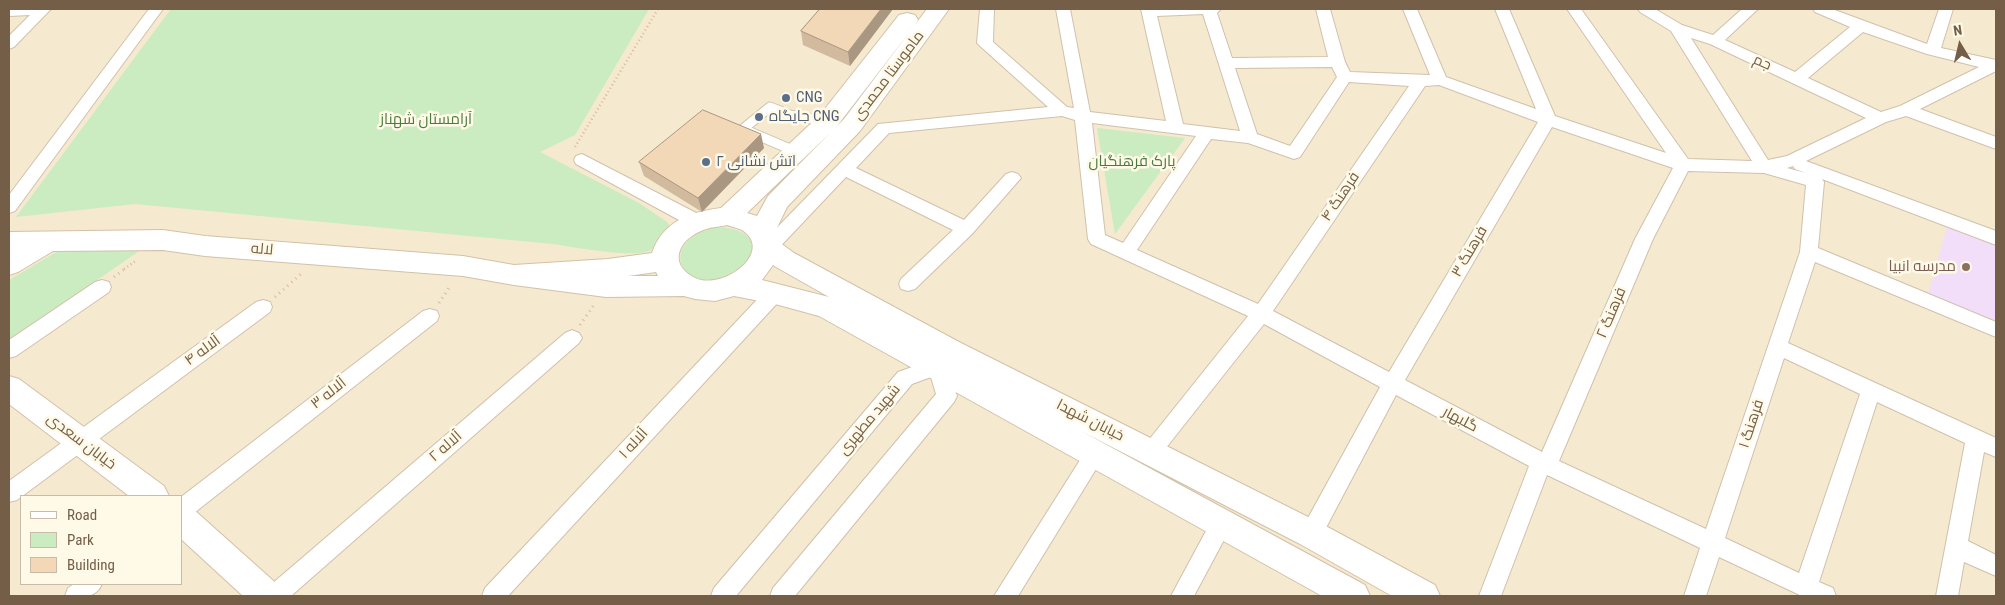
<!DOCTYPE html>
<meta charset="utf-8">
<style>
body{margin:0}
#map{position:relative;width:2005px;height:605px;overflow:hidden;background:#fdf6e1;font-family:"Roboto Condensed",sans-serif}
canvas{display:block}
.frame{position:absolute;inset:0;border:10px solid #755e47;pointer-events:none}
.legend{position:absolute;left:20px;top:495px;width:162px;height:90px;box-sizing:border-box;background:#fff9e8;border:1px solid #c8bba8;margin:0;padding:6px 9px;list-style:none;font-size:15px;color:#755e47}
.legend li{display:flex;align-items:center;gap:10px;height:25px}
.legend b{width:25px;border:1px solid #c8bba8}
.north{position:absolute;left:1935px;top:20px;width:50px;height:50px;-webkit-text-stroke:4px #fff9e8;paint-order:stroke;rotate:351deg;font-size:14px;font-weight:700;line-height:20px;text-align:center;color:#755e47}
.north::after{content:'';display:block;margin:auto;width:18px;height:22px;background:#755e47;clip-path:polygon(50% 0,100% 100%,50% 72%,0 100%)}
</style>
<div id="map">
<canvas width="2005" height="605"></canvas>
<div class="frame"></div>
<ul class="legend">
<li><b style="height:6px;background:#fff"></b>Road</li>
<li><b style="height:14px;background:#cbebc0"></b>Park</li>
<li><b style="height:14px;background:#f3d8b8"></b>Building</li>
</ul>
<div class="north">N</div>
</div>
<script>
const context = document.querySelector('canvas').getContext('2d');
context.lineJoin = 'round';
function fillPath(path, color) {
  context.fillStyle = color;
  context.fill(path, 'evenodd');
}
function stroke(path, color, width, dash) {
  context.strokeStyle = color;
  context.lineWidth = width;
  context.lineCap = dash ? 'butt' : 'round';
  context.setLineDash(dash || []);
  context.stroke(path);
}
function label(font, color, halo, rows, align = 'center') {
  context.font = font + ' "Roboto Condensed",Cairo,sans-serif';
  context.lineWidth = 5;
  context.setLineDash([]);
  context.textBaseline = 'middle';
  context.strokeStyle = halo;
  context.fillStyle = color;
  for (const [text, x, y, turn = 0] of rows) {
    context.save();
    context.translate(x, y);
    context.rotate((+turn || 0) * Math.PI / 180);
    context.textAlign = isNaN(turn) ? turn : align;
    if (halo) context.strokeText(text, 0, 0);
    context.fillText(text, 0, 0);
    context.restore();
  }
}
fillPath(new Path2D(`
 M9,9H1996V596H9ZM21,496H181V584H21Z`), '#f5e9d0');
fillPath(new Path2D(`
 M1948,223L1996,241V322L1928,294Z`), '#f3def9');
fillPath(new Path2D(`
 M171,9H649L575,135L540,152L639,203L667,222L671,229C666,238 658,247 649,251C632,258 573,247 553,244L135,204L16,217Z
 M1097,128L1185,138L1115,234Z
 M714,227C729,227 757,231 752,253C751,257 749,263 746,266C742,269 737,272 733,274C688,300 651,245 714,227Z
 M65,247L142,249L9,341V280Z`), '#cbebc0');
const lane = new Path2D(`
 M797,152L743,129L770,107L790,115L827,121`);
const street = new Path2D(`
 M9,9H51L14,47L9,49V36L30,15L9,16Z
 M149,9H163L15,211L9,213V195Z
 M980,9H994L993,42L1067,107L1074,108L1056,9H1070L1090,112L1166,121L1141,9H1221L1217,13L1232,58L1328,57L1316,9H1330L1345,62L1350,72L1430,75L1403,9H1417L1446,77L1536,109L1495,9H1509L1555,116L1666,153L1567,9H1581L1688,159L1752,161L1671,31L1640,12L1638,9H1655L1682,25L1713,35L1742,9H1758L1725,40L1795,72L1850,27L1815,12L1813,9H1832L1927,44L1939,9H1953L1941,48L1996,60V71L1920,109L1996,137V149L1906,116L1886,122L1806,161L1996,231V245L1822,179L1824,182L1818,248L1996,322V337L1815,262L1788,343L1996,438V457L1984,452L1968,541L1996,555V576L1964,562L1958,596H1936L1965,443L1877,402L1819,582L1833,588L1836,596H1802L1719,557L1706,596H1684L1700,548L1547,475L1501,596H1479L1529,466L1396,395L1319,541L1311,544L1303,541L1300,534L1303,527L1380,387L1264,324L1158,458L1151,461L1144,458L1141,452L1144,446L1248,316L1091,244L1088,239L1075,120L1062,116L889,133L856,168L964,220L1006,174L1012,172L1018,174L1021,178L972,234L915,289L908,291L901,289L899,284L901,279L953,230L846,177L774,253L768,255L762,253L759,248L762,243L878,124L1048,107L980,46L977,43ZM1203,14L1240,131L1183,124L1157,16ZM1863,32L1927,54L1979,67L1900,106L1881,112L1808,78ZM1691,38L1710,44L1866,118L1787,156L1768,160ZM1332,67L1337,77L1290,146L1257,134L1235,68ZM1349,82L1409,86L1258,304L1137,250L1211,139L1248,143L1294,159L1300,157ZM1439,85L1538,122L1389,372L1273,311L1425,86ZM1092,123L1196,136L1123,243L1105,235ZM1552,127L1673,168L1635,239L1542,452L1405,380ZM1793,166L1795,169L1806,173L1787,168ZM1688,171L1764,173L1806,185L1800,252L1706,529L1559,461L1653,239ZM1784,358L1860,394L1799,573L1725,538Z
 M582,154L702,216L705,221L702,226L696,227L690,226L576,164L574,160L576,156Z
 M102,280L109,282L111,287L109,292L16,356L9,358V340L95,282Z
 M775,286L782,288L784,293L782,298L508,596H482L485,588L768,288Z
 M263,300L270,302L272,307L270,312L17,500L9,502V481L256,302Z
 M430,309L437,311L439,316L437,321L189,517L181,520V497L423,311Z
 M572,330L579,333L582,338L579,343L291,596H264L267,588L565,333Z
 M937,358L944,360L957,396L954,402L795,596H770L773,588L936,394L931,377L912,384L736,596H711L714,588L898,372Z
 M1094,446L1101,449L1104,455L1101,461L1018,596H994L1087,449Z
 M1222,513L1230,516L1233,523L1194,596H1171L1214,516Z
 M74,584H102C95,600 81,596 65,596L68,588Z`);
const secondary = new Path2D(`
 M927,9H949L860,131L787,207L775,232L779,242L794,253L959,342L1322,524L1435,585L1440,596H1392L1300,544L1081,431L1365,585L1370,596H1322L819,316L775,304L734,296L715,301L695,299L684,296L606,297L514,285L463,276L205,256L163,250L53,251L18,272L9,275V232L163,230L205,236L463,256L514,265L608,259L652,253C663,221 690,212 721,208L820,115L899,15L907,13L915,15L918,20L915,25L837,126L844,119ZM830,133L768,196L757,216L747,213ZM727,225C732,227 738,228 742,230C776,252 721,293 693,277C668,263 679,240 701,231C709,227 719,227 727,225ZM773,265L776,267L829,297L762,280ZM656,272L658,276H628Z
 M9,376L19,379L164,486L169,496H129L9,404Z
 M181,504L192,508L278,585L283,596H243L181,539Z`);
stroke(lane, '#d0c1ab', 11);
stroke(street, '#d0c1ab', 2);
stroke(secondary, '#d3c1a8', 2);
stroke(new Path2D(`
 M575,147L658,9
 M124,269L137,260`), '#d8bb9c', 2.5, [1, 3]);
stroke(new Path2D(`
 M114,277L126,268
 M275,297L302,273
 M439,303L451,285
 M580,325L594,305`), '#d8bb9c', 3, [1, 4.5]);
stroke(lane, '#fff', 9);
fillPath(street, '#fff');
fillPath(secondary, '#fff');
fillPath(new Path2D(`
 M820,9H893L850,66L803,45L801,31Z
 M764,148L702,212L644,176L639,162Z`), '#d1ba9e');
fillPath(new Path2D(`
 M881,9H893L850,66L848,52Z
 M761,134L764,148L702,212L698,198Z`), '#aa9781');
const building = new Path2D(`
 M820,9H881L848,52L801,31Z
 M703,110L761,134L698,198L639,162Z`);
fillPath(building, '#f3d8b8');
stroke(building, '#aa9781', 1);
for (const [x, y, r, color] of [
 [786,98,5,"#5c6f8a"],
 [759,117,5,"#5c6f8a"],
 [706,162,5,"#5c6f8a"],
 [1966,267,5,"#8d6e63"]
]) {
  const dot = new Path2D();
  dot.arc(x, y, r, 0, 2 * Math.PI);
  context.fillStyle = color;
  context.fill(dot);
  stroke(dot, '#fff9e8', 2);
}
label('15px', '#755e47', '#fff9e8', [
 ["جم",1762,63,24],
 ["ماموستا محمدی",889,76,-53],
 ["فرهنگ ۴",1341,197,-56],
 ["لاله",262,250,5],
 ["فرهنگ ۳",1470,252,-60],
 ["فرهنگ ۲",1612,313,-67],
 ["آلاله ۴",203,351,-36],
 ["آلاله ۳",329,394,-38],
 ["شهید مطهری",870,420,-50],
 ["گلبهار",1460,420,28],
 ["خیابان شهدا",1090,421,27],
 ["فرهنگ ۱",1752,424,-72],
 ["خیابان سعدی",81,442,37],
 ["آلاله ۱",634,444,-47],
 ["آلاله ۲",446,447,-41]
]);
label('15px', '#4e5e75', '#fff9e8', [
 ["CNG",796,98],
 ["جایگاه CNG",769,117],
 ["اتش نشانی ۲",716,162]
], 'left');
label('15px', '#497b3f', '#fff9e8', [
 ["آرامستان شهناز",426,120],
 ["پارک فرهنگیان",1132,162]
]);
label('15px', '#785e54', '#fff9e8', [
 ["مدرسه انبیا",1956,267]
], 'right');
</script>
